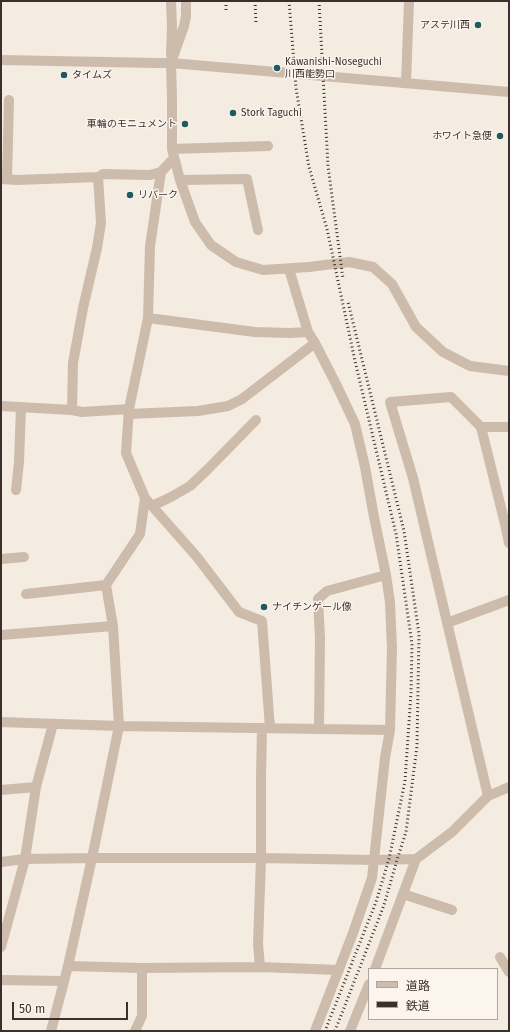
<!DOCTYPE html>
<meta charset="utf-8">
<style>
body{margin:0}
#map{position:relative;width:510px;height:1032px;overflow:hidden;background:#f4ebe1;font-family:"Fira Sans","Noto Sans JP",sans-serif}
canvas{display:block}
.frame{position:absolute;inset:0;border:2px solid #3b302b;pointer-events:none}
.legend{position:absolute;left:368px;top:968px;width:130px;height:52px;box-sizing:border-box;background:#fbf5ee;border:1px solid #aea6a0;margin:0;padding:5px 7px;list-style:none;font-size:12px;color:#3b302b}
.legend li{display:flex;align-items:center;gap:8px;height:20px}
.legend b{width:20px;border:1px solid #aea6a0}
.scale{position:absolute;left:12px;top:1002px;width:116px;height:18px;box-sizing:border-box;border:2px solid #3b302b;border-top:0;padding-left:5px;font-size:12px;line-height:14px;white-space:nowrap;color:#3b302b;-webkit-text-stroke:3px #fbf5ee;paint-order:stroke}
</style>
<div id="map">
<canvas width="510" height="1032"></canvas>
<div class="frame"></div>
<ul class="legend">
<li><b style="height:5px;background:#cdbbac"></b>道路</li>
<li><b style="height:5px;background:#3b302b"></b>鉄道</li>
</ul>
<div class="scale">50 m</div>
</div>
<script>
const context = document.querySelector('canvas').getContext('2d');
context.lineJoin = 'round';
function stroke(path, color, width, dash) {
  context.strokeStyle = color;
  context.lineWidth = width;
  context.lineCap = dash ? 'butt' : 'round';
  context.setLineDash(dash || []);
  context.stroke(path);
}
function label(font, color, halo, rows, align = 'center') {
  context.font = font + ' "Fira Sans","Noto Sans JP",sans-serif';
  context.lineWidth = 3;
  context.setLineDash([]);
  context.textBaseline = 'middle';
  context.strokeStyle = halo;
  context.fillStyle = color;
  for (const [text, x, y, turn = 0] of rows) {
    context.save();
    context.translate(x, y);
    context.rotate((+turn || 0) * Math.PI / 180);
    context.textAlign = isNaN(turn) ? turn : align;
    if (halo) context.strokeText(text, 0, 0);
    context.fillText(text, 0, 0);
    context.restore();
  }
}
stroke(new Path2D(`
 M1,60L156,63H171L172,99V149L180,180L195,222L211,245L236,262L263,270L309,267
 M172,149L268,146
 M1,179L17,180L98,177L103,174L150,175L161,172
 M7,179L9,100
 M180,180L247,179L258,230
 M289,269L308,332L315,343L336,384L355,424L365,467L374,517L386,575L390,602L392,648L390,730L385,758L372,878L353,933L315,1031
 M148,318L255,332L290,333L308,332
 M1,406L72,410L82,412L129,409
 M72,410L73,363L83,308L97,248L101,223L98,177
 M128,414L198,411L228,406L242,399L315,343
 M481,427L505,524H509
 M16,490L19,462L21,407
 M145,498L197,557L239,612L262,621L270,728
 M152,506L171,497L190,486L207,470L256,420
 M505,524L509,543
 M1,559L24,557
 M26,594L106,585
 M447,623L509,600
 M1,635L113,626
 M1,722L119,726L390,730
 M319,729L320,638L318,599L327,591L386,575
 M1,790L36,787
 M488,796L413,478L390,402L451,397L481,427H509
 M1,862L25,859L92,858H261L374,860L416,859
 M403,894L452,910
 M1,947L25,859L36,787L53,724
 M500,957L509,972
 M68,966L142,968L260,967L339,970
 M260,967L258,944L261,858V777L262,729
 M375,969L416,859L452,832L488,796L509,787
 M1,980L63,981
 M51,1031L68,966L92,858L119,726L113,626L106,585L140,534L145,498L126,453L129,409L148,318L150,246L161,172L174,158
 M135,1031L142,1016V968
 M350,1031L369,984`), '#cdbbac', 10);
stroke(new Path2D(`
 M171,1L172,27L171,55
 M171,63L509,92
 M171,63L184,26L186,16V1
 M406,83L409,1
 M309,267L349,262L373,267L392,284L416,327L443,352L470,366L509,371`), '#cdbbac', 10);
stroke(new Path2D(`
 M226,1V10
 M255,1L256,23
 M289,1L296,88L309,167L327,229L355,361L396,534L412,644L411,693L405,781L389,859L376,902L325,1031
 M319,1L328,166L343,279
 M335,1031L384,905L397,860L406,832L417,746L419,634L404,531L348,302`), '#3b302b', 3, [1, 3]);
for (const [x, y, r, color] of [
 [478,25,4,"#1f5a5e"],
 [277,68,4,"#1f5a5e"],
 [64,75,4,"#1f5a5e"],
 [233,113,4,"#1f5a5e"],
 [185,124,4,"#1f5a5e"],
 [500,136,4,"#1f5a5e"],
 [130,195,4,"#1f5a5e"],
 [264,607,4,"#1f5a5e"]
]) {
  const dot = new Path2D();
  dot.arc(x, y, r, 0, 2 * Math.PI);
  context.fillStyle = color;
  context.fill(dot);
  stroke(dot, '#fbf5ee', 1.5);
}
label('10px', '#3b302b', '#fbf5ee', [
 ["アステ川西",470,25,"right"],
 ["Kawanishi-Noseguchi",285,62],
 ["川西能勢口",285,74],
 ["タイムズ",72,75],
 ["Stork Taguchi",241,113],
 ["車輪のモニュメント",177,124,"right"],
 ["ホワイト急便",492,136,"right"],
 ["リパーク",138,195],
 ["ナイチンゲール像",272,607]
], 'left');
</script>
